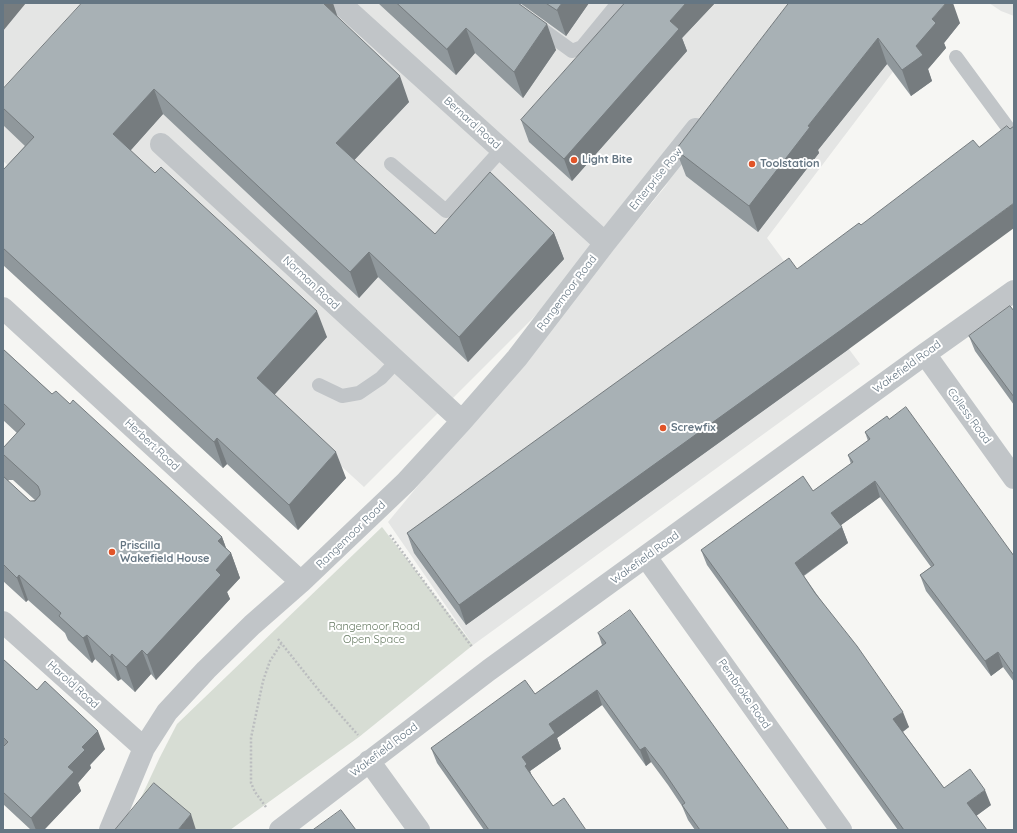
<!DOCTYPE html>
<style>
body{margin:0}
#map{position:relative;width:1017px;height:833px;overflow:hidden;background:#f6f6f3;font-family:Quicksand,sans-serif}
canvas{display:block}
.frame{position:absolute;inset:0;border:4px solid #657683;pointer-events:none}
</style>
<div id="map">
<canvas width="1017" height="833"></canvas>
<div class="frame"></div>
</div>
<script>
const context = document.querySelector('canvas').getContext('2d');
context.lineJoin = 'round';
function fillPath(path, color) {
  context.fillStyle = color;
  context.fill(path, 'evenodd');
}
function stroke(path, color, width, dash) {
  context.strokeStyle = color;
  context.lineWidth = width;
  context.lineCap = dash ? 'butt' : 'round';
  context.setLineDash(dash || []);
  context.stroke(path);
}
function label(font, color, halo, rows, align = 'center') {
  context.font = font + ' Quicksand,sans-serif';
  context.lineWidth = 4;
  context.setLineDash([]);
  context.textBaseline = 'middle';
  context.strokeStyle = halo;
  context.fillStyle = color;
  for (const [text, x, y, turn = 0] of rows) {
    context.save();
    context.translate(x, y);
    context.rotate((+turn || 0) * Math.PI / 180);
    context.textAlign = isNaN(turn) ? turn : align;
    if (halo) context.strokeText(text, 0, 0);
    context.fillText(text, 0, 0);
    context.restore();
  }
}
fillPath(new Path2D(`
 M3,3H948L895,69L767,238L860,364L473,645L388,522L669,182L364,487L151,292L3,161Z
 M989,3H1014V16L1001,11Z`), '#e4e5e4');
fillPath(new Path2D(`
 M382,527L473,645L359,737L230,830H126L159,759L177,724Z`), '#d7ddd4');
stroke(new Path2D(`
 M390,535L472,647
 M278,639L321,693L358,735
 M266,807L255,792L251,783V738L263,681L270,661L281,644`), '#bbbdbf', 2.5, [2, 2]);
stroke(new Path2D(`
 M506,3L572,51L582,47L618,3
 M956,57L1014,136
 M391,164L446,211L501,150
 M319,385L342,396L359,393L381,378L396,362`), '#c1c5c8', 14);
stroke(new Path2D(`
 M340,3L605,243
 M161,144L462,421
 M3,308L301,582
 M925,354L1014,478
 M646,557L841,830
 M3,622L144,748
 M369,761L419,830
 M110,830L144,748L167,712L206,670L252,625L301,582L406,482L462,421L517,358L605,243L696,129
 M280,830L489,670L925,354L1014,291`), '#c1c5c8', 22);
fillPath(new Path2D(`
 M378,3H518L556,50L523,98L475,53L456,75Z
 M520,3H589L566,36Z
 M625,3H715L682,38L687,51L572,181L529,142L521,120Z
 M789,3L960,23L944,43L946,48L928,69L932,81L911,96L887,64L818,150L819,153L758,232L686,176L676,150Z
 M338,17L409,102L354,160L435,234L554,233L564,259L468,362L378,277L359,298L163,114L130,151L327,337L274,395L346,478L298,530L227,464L223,468L3,265V170L25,146L3,125V89Z
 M1014,311V405L975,351L969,336Z
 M3,349L52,394L222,537L226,548L231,553L240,578L227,592L230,599L156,680L151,674L135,692L121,679L118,681L95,659L92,663L68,640L65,633L28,600L26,602L3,581V448L17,433L3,420ZM9,480H13L35,500L30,501L8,481Z
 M849,349L466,625L414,553L407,533Z
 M889,419L1014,556V682L1003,667L991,676L926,591L920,575L931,567L880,497L841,525L848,543L804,576L909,727L903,732L944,788L991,805L976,816L987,830H898L707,565L701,550L813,491L851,464L848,455L868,441L865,432Z
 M598,633L789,830H695L688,820L682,806L668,785L651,762L646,766L602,705L557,738L561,749L530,771L532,776L553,806L586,830H484L437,763L431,748L535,694L602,645Z
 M3,659L37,690L105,749L90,765L91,768L78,783L81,791L44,830H31L3,804Z`), '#90989c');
fillPath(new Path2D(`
 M3,3H26L3,31Z
 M322,3H333L338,18Z
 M562,3H589L566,36L557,10Z
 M686,3H715L682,38L687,51L572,181L564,159L670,21Z
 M946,3H953L960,23L944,43L946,48L928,69L932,81L911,96L902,70L916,46L932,19Z
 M547,24L556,50L523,98L514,72Z
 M466,28L475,53L456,75L447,49Z
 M878,38L887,64L818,150L819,153L758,232L749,206L808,126Z
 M400,76L409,102L346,169L336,143Z
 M154,89L163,114L122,160L113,134Z
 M1014,203V228L849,349L466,625L459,605Z
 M554,233L564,259L468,362L459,337Z
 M369,252L378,277L359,298L350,272Z
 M317,311L327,337L266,404L257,378Z
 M217,438L227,464L223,468L214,442Z
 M336,452L346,478L298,530L289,505Z
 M875,481L880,497L837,528L831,513Z
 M842,527L848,543L800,578L795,563Z
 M222,537L229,556L231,553L240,578L227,592L230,599L156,680L147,655L218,541Z
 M19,575L28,600L26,602L17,578Z
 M87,635L95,659L92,663L83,638Z
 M142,650L151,674L135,692L126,667Z
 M998,652L1003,667L991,676L985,661Z
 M112,654L121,679L118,681L110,657Z
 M597,690L602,705L557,738L561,749L530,771L533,780L525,766L522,757L549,724Z
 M903,712L909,727L899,734L893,719Z
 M98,731L105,749L90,765L91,768L78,783L81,791L44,830H36L31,818L82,747Z
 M645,747L651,762L646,766L640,750Z
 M985,790L991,805L972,819L967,803Z
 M191,814L196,830H178Z`), '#767c7f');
const building = new Path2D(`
 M82,3H323L400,76L336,143L435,234L490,172L554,233L459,337L369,252L350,272L154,89L113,134L155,173L161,167L317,311L257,378L336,452L289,505L217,438L214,442L3,248V170L34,137L3,108V89Z
 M397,3H518L547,24L514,72L466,28L447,49Z
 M546,3H562L557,10Z
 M625,3H686L670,21L679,29L564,159L521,120Z
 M789,3H946L932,19L936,23L916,46L923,55L902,70L878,38L808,126L810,127L749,206L676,150Z
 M1007,126L1010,129L1014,126V203L841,330L459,605L407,533L789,258L797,269L859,223L861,225L973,140L979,147Z
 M1010,306L1014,311V397L969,336Z
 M3,349L52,394L56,391L70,404L73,400L222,537L218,541L231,553L216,570L221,575L147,655L142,650L126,667L112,654L110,657L87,635L83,638L59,616L61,613L19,575L17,578L3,564V476L30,501H35L40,495V491L38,486L4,455H3V448L25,424L3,403Z
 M906,407L1014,556V675L998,652L985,661L920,575L934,565L875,481L831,513L842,527L795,563L815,593L857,646L903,712L893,719L944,788L970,769L985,790L967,803L987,830H904L701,550L803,476L813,491L853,462L848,455L870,439L865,432L887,416L889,419Z
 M630,610L789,830H700L682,805L685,803L662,769L645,747L640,750L597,690L549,724L555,733L522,757L527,764L525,766L553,806L564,798L586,830H489L431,748L525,680L535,694L606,643L598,633Z
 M3,659L37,690L45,681L98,731L82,747L85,750L68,767L74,772L31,818L3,792V747L8,742L3,737Z
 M154,783L191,814L178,830H115Z
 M341,810L356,830H313Z`);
fillPath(building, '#a8b1b5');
stroke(building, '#767c7f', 1);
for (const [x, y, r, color] of [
 [574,160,4,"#e15428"],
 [752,164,4,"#e15428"],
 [663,428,4,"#e15428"],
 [112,552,4,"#e15428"]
]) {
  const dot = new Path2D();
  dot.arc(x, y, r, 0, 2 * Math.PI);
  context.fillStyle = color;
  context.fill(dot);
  stroke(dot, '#fff', 1.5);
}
label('11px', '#657683', '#fff', [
 ["Bernard Road",472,123,42],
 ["Enterprise Row",656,179,-51],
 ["Norman Road",311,283,43],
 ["Rangemoor Road",567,293,-53],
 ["Wakefield Road",907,367,-36],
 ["Colless Road",969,416,54],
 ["Herbert Road",152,445,43],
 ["Rangemoor Road",351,535,-44],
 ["Wakefield Road",645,558,-36],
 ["Harold Road",73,685,42],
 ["Pembroke Road",744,694,55],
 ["Wakefield Road",384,750,-37]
]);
label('bold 11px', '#657683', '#fff', [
 ["Light Bite",582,160],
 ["Toolstation",760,164],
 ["Screwfix",671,428],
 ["Priscilla",120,546],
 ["Wakefield House",120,559]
], 'left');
label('11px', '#687b64', '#fff', [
 ["Rangemoor Road",374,627],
 ["Open Space",374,640]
]);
</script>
